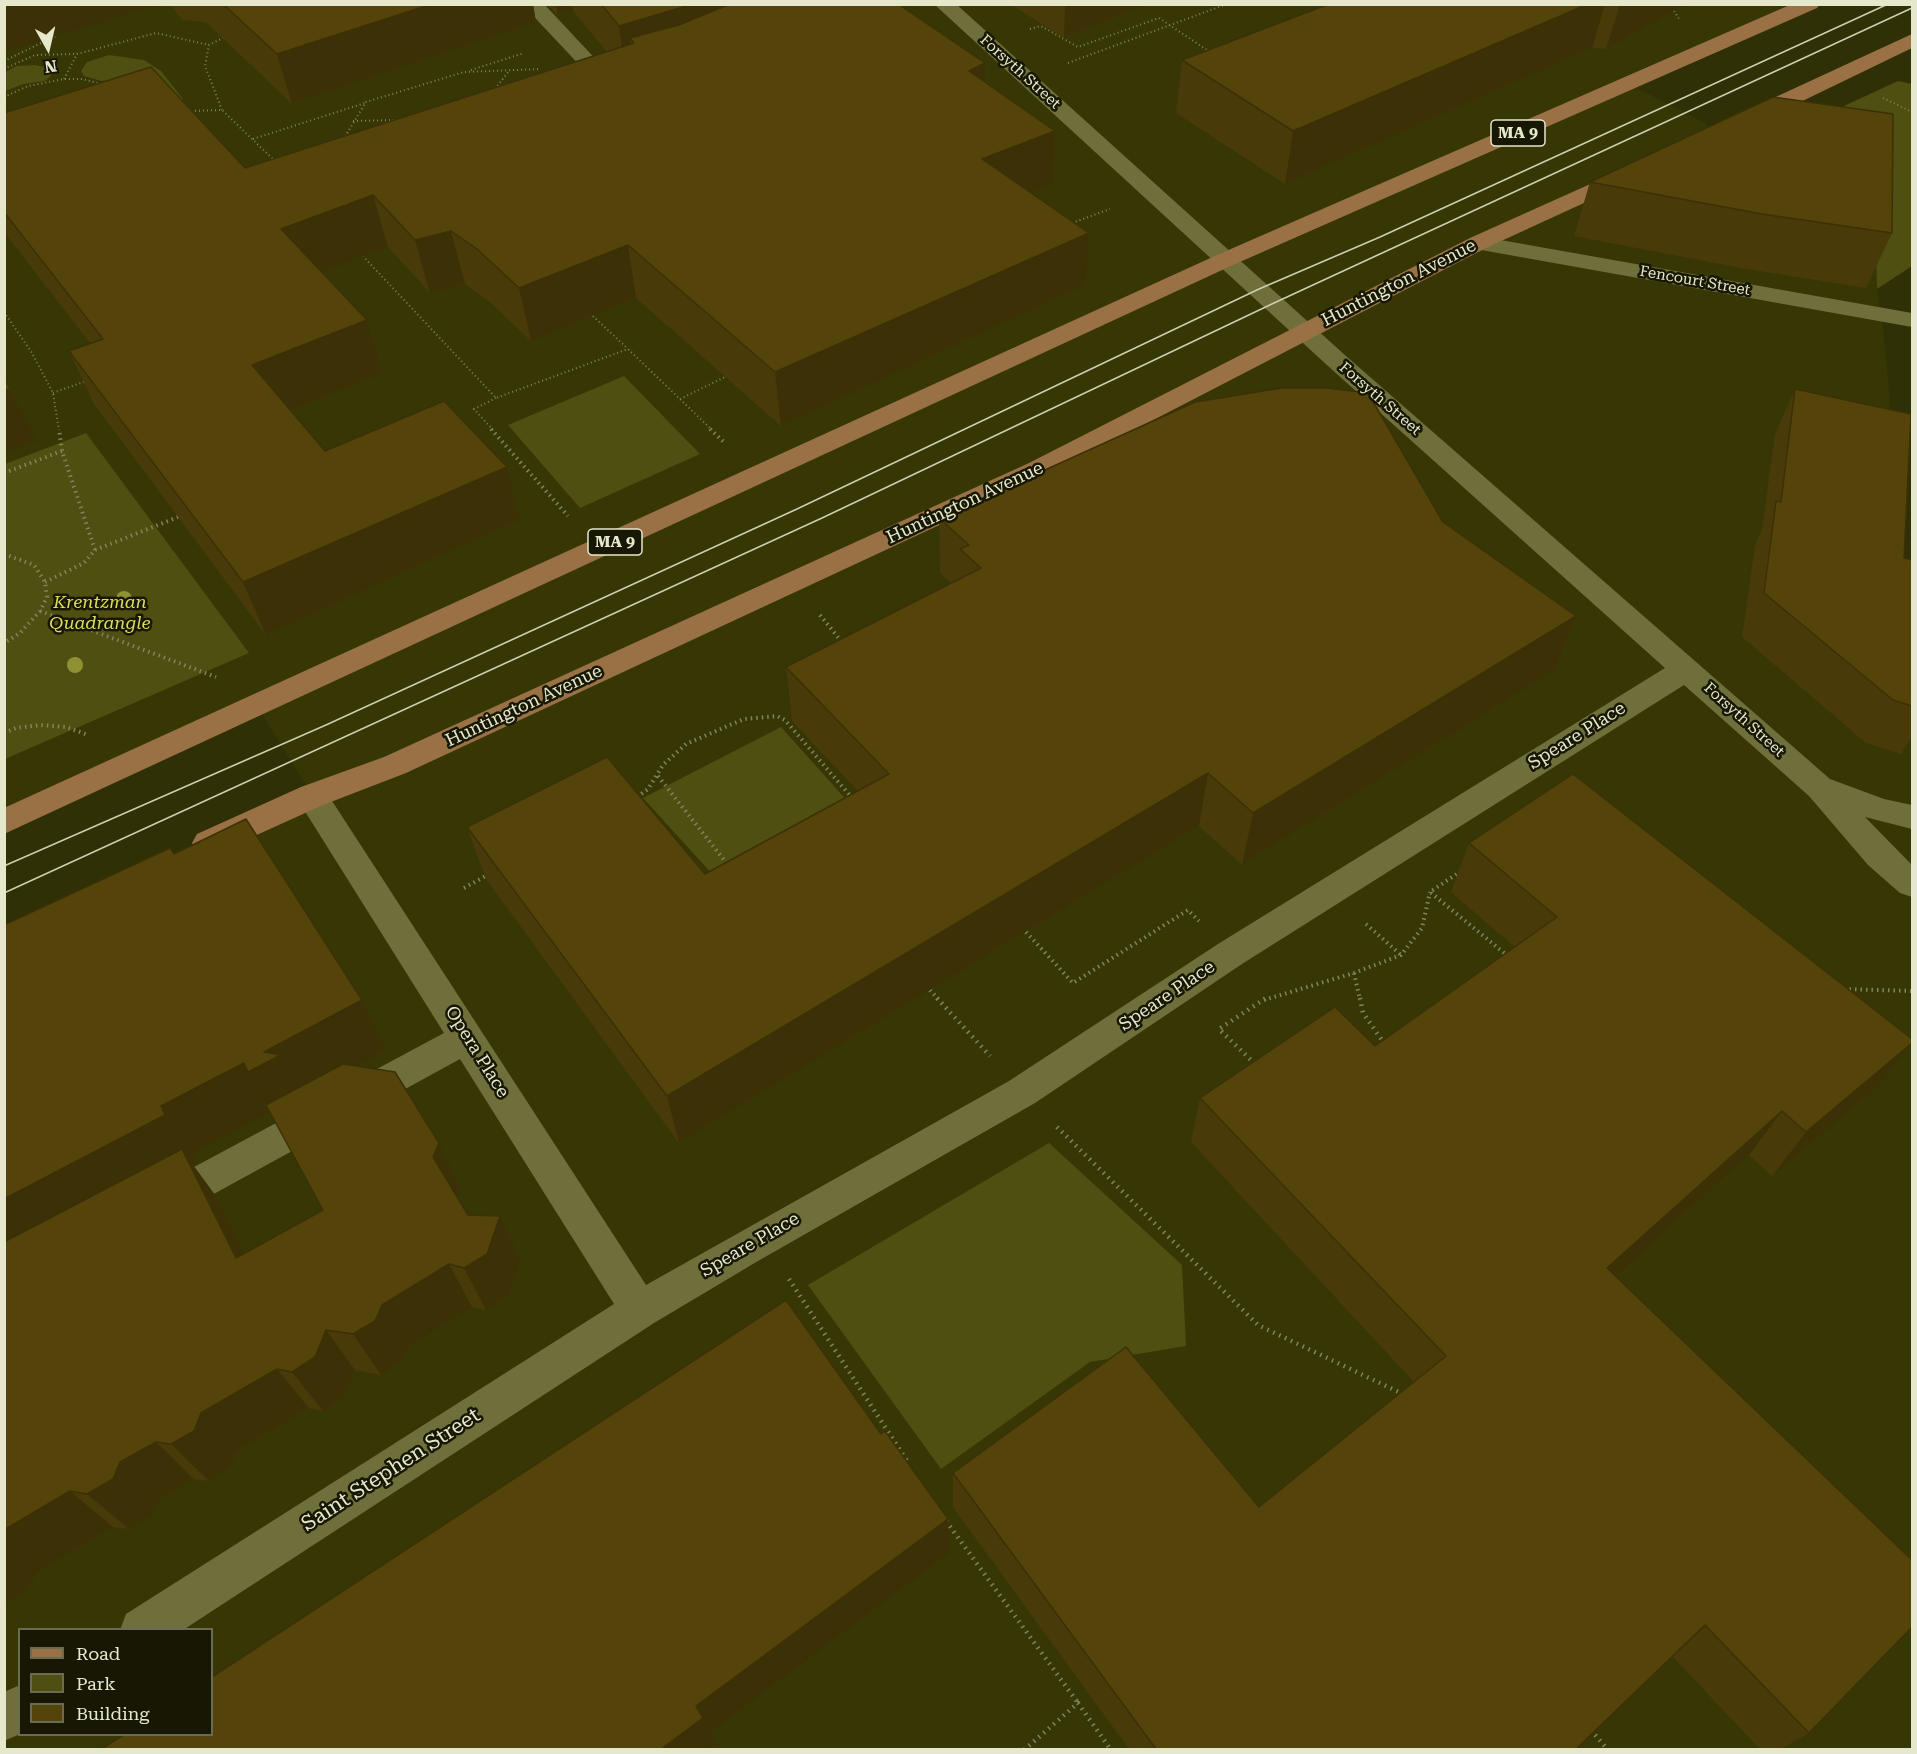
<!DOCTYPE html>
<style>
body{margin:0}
#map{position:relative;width:1917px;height:1754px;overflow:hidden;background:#303006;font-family:"Roboto Serif",serif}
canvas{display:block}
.frame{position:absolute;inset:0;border:6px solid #e6e8cc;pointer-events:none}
.legend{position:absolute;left:18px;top:1628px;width:195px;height:108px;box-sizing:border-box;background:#171703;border:2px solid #6a6b53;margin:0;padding:8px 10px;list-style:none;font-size:18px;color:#e6e8cc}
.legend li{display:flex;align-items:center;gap:12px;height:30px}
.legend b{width:30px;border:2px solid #6a6b53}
.north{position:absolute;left:18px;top:18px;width:60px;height:60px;-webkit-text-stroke:4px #171703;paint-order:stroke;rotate:172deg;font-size:16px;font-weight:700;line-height:24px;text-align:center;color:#e6e8cc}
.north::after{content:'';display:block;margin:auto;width:21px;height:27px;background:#e6e8cc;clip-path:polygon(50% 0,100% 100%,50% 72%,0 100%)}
</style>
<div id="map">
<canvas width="1917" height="1754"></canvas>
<div class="frame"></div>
<ul class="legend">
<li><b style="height:8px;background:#997144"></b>Road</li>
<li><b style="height:16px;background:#4e4f10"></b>Park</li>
<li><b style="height:16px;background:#55440a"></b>Building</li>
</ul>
<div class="north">N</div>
</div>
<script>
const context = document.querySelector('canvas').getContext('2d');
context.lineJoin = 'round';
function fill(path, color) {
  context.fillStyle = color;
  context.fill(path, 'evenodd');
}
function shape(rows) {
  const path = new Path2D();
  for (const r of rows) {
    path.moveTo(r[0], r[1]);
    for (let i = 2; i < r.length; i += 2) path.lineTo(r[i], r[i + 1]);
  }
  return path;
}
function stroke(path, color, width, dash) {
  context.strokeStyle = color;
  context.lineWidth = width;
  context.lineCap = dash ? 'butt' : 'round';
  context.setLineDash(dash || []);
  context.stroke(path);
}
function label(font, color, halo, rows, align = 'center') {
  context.font = font + ' "Roboto Serif",serif';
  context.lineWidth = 5;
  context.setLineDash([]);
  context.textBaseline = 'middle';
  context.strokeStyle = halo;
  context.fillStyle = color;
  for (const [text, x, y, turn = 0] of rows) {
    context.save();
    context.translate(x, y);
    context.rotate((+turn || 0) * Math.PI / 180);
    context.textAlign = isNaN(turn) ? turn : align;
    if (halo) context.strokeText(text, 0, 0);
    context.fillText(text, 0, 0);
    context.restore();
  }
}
fill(shape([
 [5,5,1810,5,1629,84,1753,148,1873,164,1877,289,1884,336,1912,659,1912,1749,5,1749,4,938,312,795,257,706,5,822],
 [20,1630,212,1630,212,1734,20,1734]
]), '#373705');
fill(shape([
 [109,55,144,60,161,71,183,99,178,103,84,76,81,71,87,62],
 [35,65,49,68,52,75,45,81,24,84,5,91,5,72,17,66],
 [1898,81,1912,84,1912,266,1877,289,1873,164,1753,148],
 [624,376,700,454,580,508,508,425],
 [86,433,249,653,5,759,5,464],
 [781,727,868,824,736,900,643,798],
 [1049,1143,1182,1265,1186,1346,1090,1362,941,1469,808,1285]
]), '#4e4f10');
stroke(shape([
 [1670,4,1679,19],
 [1030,29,1041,26,1078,47,1159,18,1210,52],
 [4,61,58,35],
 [1068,63,1227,4],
 [4,69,35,55,76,54],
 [471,70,524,53],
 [64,79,77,54,156,33,209,45],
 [495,89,509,71],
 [4,97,28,86,64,79,82,79,105,85],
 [1883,98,1912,112],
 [222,110,205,66,209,45,227,36],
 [187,111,222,110,276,162],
 [353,121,398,120],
 [253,139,365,103],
 [343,140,366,102,464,72,541,69],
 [1072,223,1110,209],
 [360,253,496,398,628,349,712,430],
 [4,312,32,353,53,393,59,430],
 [593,316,628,349],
 [53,393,86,381],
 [680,399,725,377],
 [493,430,474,409,496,398]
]), '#82835f', 2, [1, 3]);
stroke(shape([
 [491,429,568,516],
 [710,429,726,444],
 [4,473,62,451],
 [95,550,178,517],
 [4,554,34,565,45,582,47,597,40,611,20,633,4,643],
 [45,582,84,563,95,550,62,451,59,429],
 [40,611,216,677],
 [820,615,841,641],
 [4,733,16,728,41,725,66,727,88,735],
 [658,776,728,865],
 [637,797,648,789,663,765,686,744,744,719,777,716,785,720,853,799],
 [1461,871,1430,892,1509,957],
 [464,888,489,874],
 [1366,924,1401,955],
 [1026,932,1073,983,1188,910,1199,921],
 [1354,973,1360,1000],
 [1844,989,1912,991],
 [930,990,939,1000],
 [1264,1000,1354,973,1401,955,1422,928,1430,892]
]), '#82835f', 4, [1.5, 4]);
stroke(shape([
 [937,998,990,1056],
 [1360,998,1363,1013,1384,1043],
 [1255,1064,1219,1029,1266,998],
 [1057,1127,1258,1325,1405,1395],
 [789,1279,909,1464],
 [946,1521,1078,1703],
 [1591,1730,1608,1750],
 [1024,1750,1078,1703,1111,1750]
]), '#82835f', 4.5, [1.5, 5]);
fill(shape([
 [522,4,544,4,617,82,621,86,617,90,603,90,522,4],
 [934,4,956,4,1346,356,1830,779,1884,799,1912,805,1912,829,1865,817,1912,865,1912,897,1900,893,1868,865,1809,796,1684,685,1242,964,1035,1103,758,1261,654,1323,183,1630,120,1630,126,1614,614,1304,460,1059,179,1213,166,1218,153,1213,147,1201,153,1189,444,1033,301,805,296,796,301,787,312,784,323,787,646,1285,1009,1081,1218,944,1665,668,1328,366,934,4],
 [1478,236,1912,313,1912,327,1470,248,1466,243,1470,238,1478,236],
 [20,1685,20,1734,4,1741,4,1692,20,1685]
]), '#6e6f3a');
fill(shape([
 [1792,4,1820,4,1817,8,1233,265,4,834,4,808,1217,255,1792,4],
 [1912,34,1912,48,1757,123,1741,123,1738,118,1741,113,1912,34],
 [1626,168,1634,170,1637,175,1634,180,1486,248,1047,475,406,773,323,805,219,852,208,856,197,852,192,843,197,834,301,787,384,757,1029,463,1470,238,1626,168]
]), '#997144');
stroke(shape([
 [4,866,326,725,797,509,1259,289,1380,237,1888,4],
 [4,893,822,518,1274,303,1912,8]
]), '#cdcfb1', 1.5);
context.fillStyle = '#8f9033';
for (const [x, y] of [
 [124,599],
 [75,665]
]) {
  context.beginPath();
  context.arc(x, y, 8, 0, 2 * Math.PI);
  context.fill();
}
fill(shape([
 [170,4,533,4,536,23,292,104,206,22,182,20],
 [547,4,898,4,985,83,1055,131,1053,183,1030,192,1089,233,1086,285,781,426,636,298,531,341,490,302,465,284,430,293,388,247,322,272,367,320,383,373,291,411,325,451,507,467,520,520,266,635,94,404,69,351,90,343,4,232,4,113,245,168,607,52,573,11,558,15],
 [1010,4,1149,4,1064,38],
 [1329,4,1686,4,1606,49,1592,48,1285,184,1176,113,1182,60],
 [1590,182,1892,233,1866,288,1741,268,1574,236],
 [1795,389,1904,558,1912,560,1912,737,1901,754,1866,743,1742,637,1755,545,1762,530,1775,434],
 [939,518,1443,522,1576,616,1555,670,1242,865,1199,826,679,1143,486,879,467,827,705,874,858,791,792,721,786,667,951,583,940,573],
 [1469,843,1878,1087,1772,1176,1749,1155,1616,1276,1809,1733,1781,1749,1760,1749,1672,1656,1576,1749,1129,1749,953,1507,953,1473,1259,1507,1414,1382,1191,1142,1200,1098,1375,1046,1515,947,1451,892],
 [174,854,387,1050,356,1066,461,1189,457,1198,468,1215,521,1260,508,1297,486,1310,472,1307,408,1347,402,1362,381,1375,355,1370,345,1397,323,1411,309,1408,237,1451,230,1468,209,1481,194,1479,160,1498,154,1515,129,1529,113,1527,38,1572,29,1590,5,1604],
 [270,1112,323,1210,244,1253,215,1195,193,1165,199,1162,194,1153]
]), '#493a09');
fill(shape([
 [4,4,161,4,4,52],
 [432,4,533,4,536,23,292,104,277,54],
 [556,4,572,4,573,11,558,15],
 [693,4,827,4,634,43,630,38,636,72,626,75,619,26],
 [1065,4,1149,4,1064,38],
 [1588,4,1605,4,1592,48,1285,184,1293,131],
 [1620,4,1686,4,1606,49],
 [985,63,985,114,969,71],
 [1055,131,1053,183,981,212,982,159],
 [373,195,388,247,299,281,281,229],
 [451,231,465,284,430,293,415,240],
 [1089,233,1086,285,781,426,775,372],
 [628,245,636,298,531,341,519,288],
 [367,320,383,373,273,418,252,365],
 [10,389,37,441,4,453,4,391],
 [507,467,520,520,266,635,243,582],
 [1576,616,1555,670,1242,865,1253,813],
 [1208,773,1199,826,679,1143,667,1096],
 [362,1000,387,1050,194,1153,199,1162,193,1165,215,1195,268,1301,4,1266,4,1199,161,1106],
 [1912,1043,1878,1087,1772,1176,1806,1132],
 [1782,1111,1749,1155,1580,1309,1607,1268],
 [439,1143,461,1189,456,1203,433,1157],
 [500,1216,521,1260,508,1297,486,1310,464,1268],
 [449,1264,472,1307,408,1347,402,1362,381,1375,353,1334,382,1305],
 [326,1330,355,1370,345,1397,323,1411,292,1372],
 [277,1369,309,1408,237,1451,230,1468,209,1481,171,1444,201,1413],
 [156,1442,194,1479,160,1498,154,1515,129,1529,87,1494,120,1462],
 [70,1491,113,1527,38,1572,29,1590,5,1604,4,1530],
 [948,1519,949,1553,711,1732,717,1744,709,1749,661,1749,696,1706]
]), '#3c3007');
const building = shape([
 [223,4,432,4,277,54,223,4],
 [601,4,693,4,619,26,601,4],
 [730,4,898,4,985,63,969,71,1055,131,982,159,1089,233,775,372,628,245,519,288,477,249,451,231,415,240,373,195,281,229,367,320,252,365,325,451,444,401,507,467,243,582,69,351,103,339,4,212,4,113,151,67,245,168,634,43,630,38,679,25,730,4],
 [1329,4,1588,4,1293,131,1182,60,1329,4],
 [1773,97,1893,114,1892,233,1762,214,1590,182,1773,97],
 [4,378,10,389,4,391,4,378],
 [1282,388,1327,388,1368,393,1443,522,1576,616,1253,813,1208,773,667,1096,467,827,607,757,705,874,889,774,786,667,981,568,960,549,969,545,939,518,1195,402,1282,388],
 [1795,389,1911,414,1904,558,1912,560,1912,706,1893,700,1764,593,1776,501,1781,502,1795,389],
 [1573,774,1912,1039,1912,1043,1806,1132,1782,1111,1607,1268,1912,1560,1912,1627,1809,1733,1705,1625,1576,1749,1156,1749,953,1473,1126,1347,1259,1507,1446,1356,1200,1098,1335,1007,1375,1046,1557,917,1469,843,1573,774],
 [246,819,362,1000,264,1052,281,1055,248,1072,244,1063,161,1106,165,1115,4,1199,4,925,170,848,174,854,246,819],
 [343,1064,395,1072,439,1143,433,1157,468,1215,500,1216,487,1254,464,1268,449,1264,382,1305,375,1321,353,1334,326,1330,315,1357,292,1372,277,1369,201,1413,194,1431,171,1444,156,1442,120,1462,113,1479,87,1494,70,1491,4,1530,4,1242,182,1149,236,1258,323,1210,266,1105,343,1064],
 [786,1300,881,1434,885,1431,948,1519,696,1706,703,1718,661,1749,102,1749,125,1734,212,1734,212,1677,786,1300]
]);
fill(building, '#55440a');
stroke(building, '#3c3007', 1.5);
label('15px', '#e6e8cc', '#171703', [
 ["Forsyth Street",1020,72,42],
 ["Fencourt Street",1695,281,10],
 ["Forsyth Street",1380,399,41],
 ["Forsyth Street",1744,720,42]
]);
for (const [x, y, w] of [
 [1518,133,54],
 [615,542,54]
]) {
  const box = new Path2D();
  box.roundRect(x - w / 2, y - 13, w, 26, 4.5);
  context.fillStyle = '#171703';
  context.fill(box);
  stroke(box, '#e6e8cc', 1.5);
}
label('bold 16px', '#e6e8cc', null, [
 ["MA 9",1518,133],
 ["MA 9",615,542]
]);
label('18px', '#e6e8cc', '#171703', [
 ["Huntington Avenue",1399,283,-27],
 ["Huntington Avenue",965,503,-25],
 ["Huntington Avenue",524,706,-25],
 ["Speare Place",1577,736,-32],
 ["Speare Place",1167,996,-34],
 ["Opera Place",477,1052,58],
 ["Speare Place",750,1245,-30]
]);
label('italic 18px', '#dcdf57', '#171703', [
 ["Krentzman",100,603],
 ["Quadrangle",100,624]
]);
label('21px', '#e6e8cc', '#171703', [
 ["Saint Stephen Street",391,1470,-33]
]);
</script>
